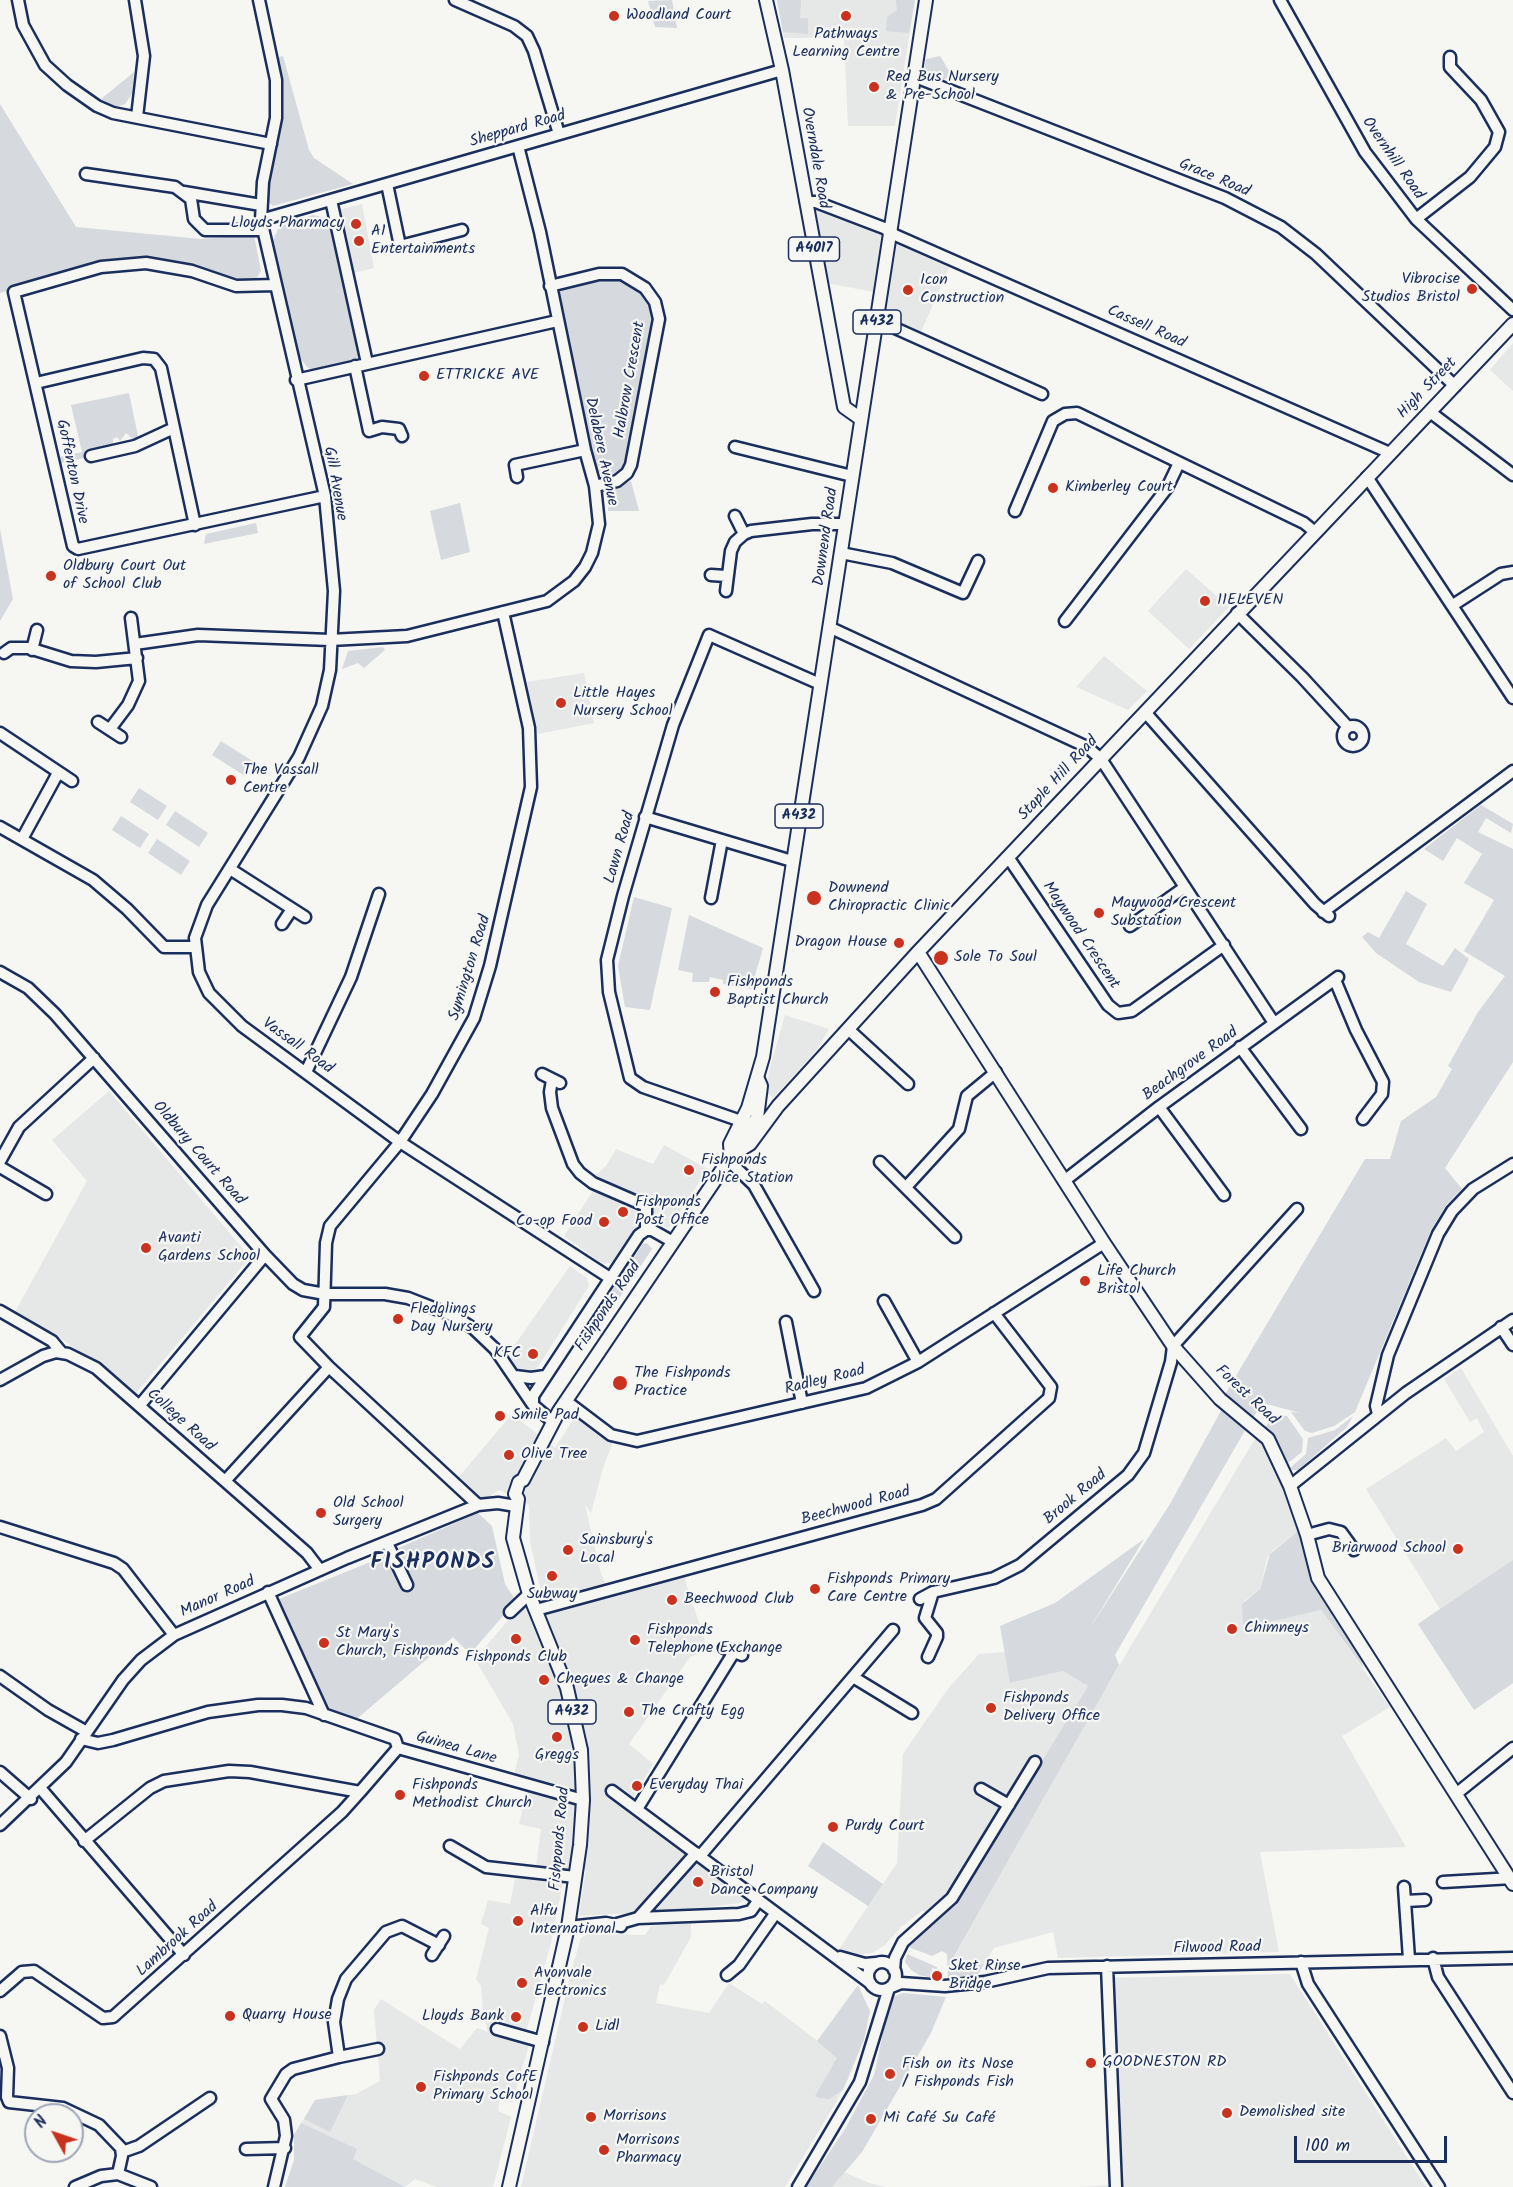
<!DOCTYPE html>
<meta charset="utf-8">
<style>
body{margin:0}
#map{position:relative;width:1513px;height:2187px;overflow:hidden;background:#f6f6f2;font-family:Kalam,sans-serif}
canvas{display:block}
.north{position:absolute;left:24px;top:2103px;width:60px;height:60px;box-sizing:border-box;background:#f6f6f2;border:2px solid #9ea6b7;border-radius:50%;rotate:310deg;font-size:16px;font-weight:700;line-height:24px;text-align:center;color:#1b2f5e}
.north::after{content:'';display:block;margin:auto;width:21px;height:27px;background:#c8321e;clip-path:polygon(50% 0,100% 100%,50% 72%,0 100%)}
.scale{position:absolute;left:1294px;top:2136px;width:153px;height:27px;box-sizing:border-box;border:3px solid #1b2f5e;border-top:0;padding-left:8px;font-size:18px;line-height:21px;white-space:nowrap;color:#1b2f5e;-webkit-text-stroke:4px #f6f6f2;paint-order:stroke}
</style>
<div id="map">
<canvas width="1513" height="2187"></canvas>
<div class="north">N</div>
<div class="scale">100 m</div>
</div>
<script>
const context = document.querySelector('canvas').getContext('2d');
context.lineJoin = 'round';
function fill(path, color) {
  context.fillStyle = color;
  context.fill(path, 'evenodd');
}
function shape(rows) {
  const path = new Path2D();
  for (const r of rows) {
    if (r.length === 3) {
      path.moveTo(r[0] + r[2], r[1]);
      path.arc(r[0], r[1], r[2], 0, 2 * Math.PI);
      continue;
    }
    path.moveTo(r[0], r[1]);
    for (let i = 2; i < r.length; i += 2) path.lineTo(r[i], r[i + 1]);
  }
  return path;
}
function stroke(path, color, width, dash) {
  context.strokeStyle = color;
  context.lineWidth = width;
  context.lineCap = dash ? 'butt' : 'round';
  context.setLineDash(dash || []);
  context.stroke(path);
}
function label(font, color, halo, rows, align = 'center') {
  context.font = font + ' Kalam,sans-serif';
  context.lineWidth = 4.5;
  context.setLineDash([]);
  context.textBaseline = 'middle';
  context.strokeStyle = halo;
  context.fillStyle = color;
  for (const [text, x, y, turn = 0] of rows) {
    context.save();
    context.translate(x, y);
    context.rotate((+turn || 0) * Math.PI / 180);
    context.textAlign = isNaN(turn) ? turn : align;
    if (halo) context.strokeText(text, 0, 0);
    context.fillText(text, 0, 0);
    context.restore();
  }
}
fill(shape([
 [777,0,915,0,895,126,848,126,844,38,784,38],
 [362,204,374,268,353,273,338,210],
 [816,208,870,230,949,268,921,332,885,316,889,295,827,283,813,211],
 [1513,343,1513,391,1490,370],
 [1186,569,1229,607,1189,649,1148,611],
 [1104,656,1147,691,1128,710,1076,687],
 [584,673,594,723,538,734,527,682],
 [785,1015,829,1029,816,1051,773,1098,767,1093,769,1071],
 [109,1091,250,1257,136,1393,62,1339,15,1312,87,1181,52,1140],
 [664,1145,708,1169,669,1228,642,1218,614,1262,603,1264,564,1236,593,1191,594,1177,606,1166,616,1149,653,1164],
 [570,1266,587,1278,589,1286,538,1367,528,1374,520,1373,507,1356],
 [1461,1368,1513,1456,1513,1683,1474,1710,1418,1624,1440,1609,1366,1489,1446,1438,1456,1451,1484,1432,1477,1418,1470,1422,1444,1379],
 [512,1414,555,1448,575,1417,613,1442,602,1471,591,1513,585,1505,601,1574,610,1593,683,1574,708,1650,690,1657,629,1744,653,1764,628,1806,745,1899,740,1903,674,1911,579,1916,586,1869,560,1871,536,1867,541,1829,519,1824,527,1791,552,1799,554,1792,514,1774,519,1755,513,1724,475,1659,511,1617,516,1601,540,1588,530,1541,529,1505,499,1490,489,1497,479,1500,457,1479],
 [1256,1437,1268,1446,1298,1531,1272,1551,1267,1558,1260,1589,1244,1601,1247,1626,1321,1610,1390,1707,1342,1736,1406,1847,1260,1852,1279,1952,1058,1958,1053,1932,994,1948,984,1964,948,1968,1098,1701],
 [1005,1652,1011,1683,1063,1671,1088,1686,952,1905,932,1921,923,1910,901,1927,885,1945,872,1953,857,1955,839,1949,897,1863,903,1754,947,1690,979,1654],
 [515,1878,563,1882,551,1943,523,2043,529,2045,512,2103,500,2099,498,2111,511,2117,493,2187,437,2187,415,2179,405,2187,285,2187,294,2160,294,2135,315,2100,356,2094,380,2081,374,2010,381,1999,460,2049,477,2028,488,2032,483,2014,481,1986,476,1979,489,1928,481,1924,488,1900,510,1904],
 [691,1923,691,1937,664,1985,660,1984,656,2003,709,2013,729,1983,762,2004,765,2001,853,2068,835,2104,785,2187,521,2187,572,1968,581,1938,587,1934,645,1935,651,1926],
 [1290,1974,1426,2187,1081,2187,1108,2185,1100,1978],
 [844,2172,869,2183,886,2187,832,2187]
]), '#e6e7e7');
fill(shape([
 [672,0,677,28,655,27,648,1],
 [777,0,801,0,800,18,808,18,808,34,783,32],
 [896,0,915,0,909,33,886,31,887,17,897,10],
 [283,56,309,150,314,158,353,184,273,206,266,200,266,192,282,108,279,57],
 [940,56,951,74,944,80,924,70,926,59],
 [134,72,132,94,125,104,116,107,101,99],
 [0,104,76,227,201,239,254,235,261,271,256,279,242,283,206,272,105,264,0,293],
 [313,215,322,217,330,225,360,356,346,365,315,370,308,368,297,354,273,241,279,226],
 [609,277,623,279,642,290,652,307,654,318,624,471,620,476,606,480,595,470,557,295,560,290,568,285],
 [129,393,138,436,148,436,137,443,126,433,120,441,117,437,113,439,113,446,88,452,88,457,61,463,60,457,82,452,71,405],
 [631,481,639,511,608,511,608,491],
 [460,503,470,552,441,560,430,511],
 [256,523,258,533,204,544,206,534],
 [0,529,13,599,0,621],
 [383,647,385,650,364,668,358,663,342,669,348,651],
 [221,741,254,762,245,776,212,755],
 [139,788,167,806,158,820,130,802],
 [1481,805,1513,824,1511,833,1486,818,1478,832,1513,849,1513,1062,1445,1168,1462,1189,1446,1205,1431,1230,1355,1412,1334,1426,1312,1433,1305,1431,1291,1412,1300,1413,1263,1403,1252,1419,1224,1396,1365,1159,1390,1159,1401,1121,1436,1097,1452,1069,1448,1066,1478,1012,1505,976,1464,951,1494,900,1464,883,1482,854,1457,838,1443,861,1424,849],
 [175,811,208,833,199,847,166,825],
 [121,816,149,834,140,848,112,830],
 [157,839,190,861,181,875,148,853],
 [1406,891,1427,904,1406,944,1443,966,1455,948,1469,959,1451,992,1419,982,1376,953,1362,937,1368,932,1379,938],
 [634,897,672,908,650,1010,625,1007,618,966],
 [689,915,763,948,751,989,723,984,723,980,710,977,709,982,692,982,693,973,678,970],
 [647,1243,652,1249,588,1345,579,1339,643,1244],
 [1223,1407,1247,1427,1115,1655,1119,1665,948,1967,984,1964,977,1976,948,1979,947,1954,942,1951,932,1956,906,1946,954,1903,1088,1686,1063,1671,1010,1683,1000,1626,1055,1603,1144,1539,1088,1631,1170,1504],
 [1273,1414,1287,1416,1303,1439,1302,1452,1288,1463,1265,1428],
 [1353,1416,1347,1427,1298,1470,1292,1470,1290,1468,1306,1454,1308,1438,1335,1430],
 [478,1513,492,1526,505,1584,516,1601,470,1654,453,1637,353,1722,324,1708,274,1601,385,1556,407,1593,412,1587,394,1550],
 [1298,1531,1308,1568,1358,1650,1364,1669,1321,1610,1247,1627,1243,1624,1242,1604,1260,1589,1270,1554],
 [1513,1560,1513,1683,1474,1710,1418,1624],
 [823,1842,883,1884,868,1906,808,1866],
 [907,1954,937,1967,937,1969,932,1968,933,1978,919,1975,911,1970,905,1962],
 [858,1985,870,2011,864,2040,843,2090,829,2099,819,2098,815,2096,837,2058,817,2041],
 [903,1993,946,1997,931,2033,862,2152,832,2187,806,2187,845,2129,874,2075,889,2006,895,1996],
 [348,2095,330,2132,304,2119,315,2100],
 [301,2123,357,2149,353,2159,405,2187,285,2187,294,2160,294,2135]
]), '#d6d9dd');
const minor = shape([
 [18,0,23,25,45,65,67,85,97,106,113,113,271,144],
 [135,0,144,56,137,117],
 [259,0,276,80,276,118,263,182,261,220,325,496,334,591,330,670,322,706,299,757,207,905,195,938,199,972,209,993,242,1026,400,1142,610,1278],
 [455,0,514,26,527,36,534,51,559,134],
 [1280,0,1365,152,1416,219,1513,310],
 [913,76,1225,198,1281,227,1316,254,1455,386],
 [86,174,175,187,191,199,194,219,205,230,263,230],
 [387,184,400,246,462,230],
 [184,192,261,205],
 [331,200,367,363],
 [806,202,816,202,884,228,895,235,1390,453],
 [1416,219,1470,177,1495,147,1499,132,1481,100,1450,67,1450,57],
 [261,220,782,70],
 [275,285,236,286,192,271,146,263,101,267,14,292,73,546,78,549,325,496],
 [550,286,599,274,622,274,645,288,655,302,659,319,631,465,627,473,617,481,595,486],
 [877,320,1042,394],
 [355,366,369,431,382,427,399,429,402,436],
 [296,380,557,321],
 [36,383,143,358,154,359,161,368,195,525],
 [1430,412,1513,475],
 [735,447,852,476],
 [91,456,135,446,174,428],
 [517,477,515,465,585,450],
 [1367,477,1513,698],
 [1015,511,1053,421,1065,414,1077,413,1304,523,1315,532],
 [735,516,744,534],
 [841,553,892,563,963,593,978,561],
 [711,575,726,576],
 [726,591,731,551,735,542,744,534,751,531,812,524,845,524],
 [1453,605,1501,574,1513,572],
 [1237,613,1302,677,1348,727],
 [1065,621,1167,488,1179,463],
 [831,628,1087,747,1101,759,1274,1023],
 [135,644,198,635,330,640,407,636,547,601,574,581,585,567,592,553,599,524,595,486,585,450,540,232,518,146],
 [32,650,37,630],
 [4,653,11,648,29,648,71,661,96,662,137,658],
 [1145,712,1315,904,1329,916],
 [98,722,121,737],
 [1353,736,10],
 [110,729,128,705,139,681,131,618],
 [0,733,72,781],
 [645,817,792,861],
 [0,827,93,880,127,909,164,947,195,947],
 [22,839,58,773],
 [1008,857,1108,1005,1118,1013,1132,1011,1224,945],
 [230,869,305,917],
 [711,898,722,840],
 [1323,912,1513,771],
 [282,924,292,909],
 [1130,926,1185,887],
 [0,972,28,988,55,1014,265,1255,293,1284,303,1290,325,1294,385,1294,408,1298,454,1316,474,1329,495,1349,533,1405],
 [1335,980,1356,1030,1383,1082,1382,1094,1363,1119],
 [848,1029,908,1084],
 [1240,1047,1301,1129],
 [306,1072,351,977,379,894],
 [542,1074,560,1083],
 [552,1080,550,1092,552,1108,573,1164,580,1173,593,1183,646,1206,646,1230],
 [1159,1107,1224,1195],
 [741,1121,643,1087,630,1078,609,992,607,960,623,896,673,725,709,635,820,684],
 [0,1161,19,1127,94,1058],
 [729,1161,754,1185,814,1291],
 [880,1162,955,1237],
 [0,1167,46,1194],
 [1064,1181,1159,1107,1338,977],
 [907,1186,959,1129,967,1096,996,1072],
 [884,1301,918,1362],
 [0,1311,52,1341,62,1353],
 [786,1322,802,1403],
 [1501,1327,1513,1345],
 [515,1376,531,1378,545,1376],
 [0,1380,43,1356,56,1352,68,1354,96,1368,307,1553,320,1570],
 [566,1401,611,1435,637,1441,866,1388,918,1362,1104,1243],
 [140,1405,265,1255],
 [1378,1414,1376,1406,1388,1355,1438,1234,1452,1211,1473,1189,1513,1164],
 [552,1421,533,1405,533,1396,639,1235,646,1230,652,1230,673,1242],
 [225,1481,329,1367],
 [1290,1486,1406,1393,1513,1320],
 [478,1505,329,1367,300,1337,324,1307,326,1243,330,1226,400,1142,432,1094,474,1018,490,966,531,787,529,728,503,612],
 [0,1527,114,1563,123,1569,174,1635],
 [1307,1535,1329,1529,1341,1532,1354,1550],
 [387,1543,407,1585],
 [268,1592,324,1715],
 [920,1599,933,1592,994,1578,1020,1565,1128,1475,1144,1453,1171,1362,1173,1346,1297,1209],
 [536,1610,922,1505,936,1499,1049,1398,1051,1387,994,1313],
 [510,1612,529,1594],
 [724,1648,742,1655],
 [928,1657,937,1637,937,1633,925,1618,933,1592],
 [0,1676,48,1710,87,1732],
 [853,1677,912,1713],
 [81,1739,98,1743,113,1740,208,1712,258,1705,282,1705,306,1708,395,1739,398,1748],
 [398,1748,583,1800],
 [0,1772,31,1799],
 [41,1789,184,1955],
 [981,1789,1009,1805],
 [612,1791,870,1983],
 [1456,1794,1513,1748],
 [637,1809,734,1652],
 [0,1825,66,1762,123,1680,141,1660,174,1635,347,1558,478,1505,498,1503,516,1506],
 [84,1841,150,1788,164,1781,229,1771,250,1772,360,1792,398,1748],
 [450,1846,486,1867,575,1877],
 [700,1856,893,1630],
 [1443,1882,1513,1878],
 [1404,1887,1409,1959],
 [1405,1901,1425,1900],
 [638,1918,696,1853],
 [617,1924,638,1918,739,1914,751,1911,758,1901],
 [568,1927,606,1923,621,1926],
 [432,1955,444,1936],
 [840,1957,865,1964,876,1963],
 [1433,1958,1438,1977,1513,2093],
 [1301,1962,1308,1984,1439,2187],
 [882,1976,14],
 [1107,1966,1116,2187],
 [894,1970,895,1958,903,1942,952,1898,1035,1762],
 [727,1975,739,1965,775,1914],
 [891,1987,901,1983,945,1986,985,1982,1048,1968,1513,1958],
 [0,1991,22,1972,34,1971,103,2018,113,2017,342,1812,360,1792],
 [497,2029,543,2042],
 [0,2036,8,2068,7,2097,9,2102,63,2108,99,2125,121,2148,122,2156,118,2174],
 [339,2057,334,2022,338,1999,346,1979,386,1932,402,1926,439,1945],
 [246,2149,285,2148],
 [122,2152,139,2146,210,2098],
 [75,2187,101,2176,118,2174,151,2187],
 [274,2187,286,2136,284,2120,271,2099,286,2074,293,2069,339,2057,378,2049],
 [798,2187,860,2082,889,1988]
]);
const major = shape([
 [766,0,782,70,844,407,861,419],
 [918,952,1104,1243,1173,1346,1220,1399,1268,1439,1290,1486,1307,1535,1318,1578,1513,1884],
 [742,1149,750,1144,778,1106,918,952,1513,324],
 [731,1158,730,1144,748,1108,763,1057,926,0],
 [509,2187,568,1927,580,1845,583,1800,581,1750,567,1688,529,1594,513,1538,518,1499,515,1494,519,1482,523,1480,559,1411,757,1118,761,1086,758,1079]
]);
stroke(minor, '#1b2f5e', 15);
stroke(major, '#1b2f5e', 16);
stroke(minor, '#f6f6f2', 10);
stroke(major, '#f6f6f2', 12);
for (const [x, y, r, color] of [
 [614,16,6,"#c8321e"],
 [846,16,6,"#c8321e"],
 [874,87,6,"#c8321e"],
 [356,224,6,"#c8321e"],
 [359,241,6,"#c8321e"],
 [1472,289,6,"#c8321e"],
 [908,290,6,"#c8321e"],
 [424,376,6,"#c8321e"],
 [1053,488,6,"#c8321e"],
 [51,576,6,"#c8321e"],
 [1205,601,6,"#c8321e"],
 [561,703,6,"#c8321e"],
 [231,780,6,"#c8321e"],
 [814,898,8,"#c8321e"],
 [1099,913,6,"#c8321e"],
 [899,943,6,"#c8321e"],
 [941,958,8,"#c8321e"],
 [715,992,6,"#c8321e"],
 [689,1170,6,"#c8321e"],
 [623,1212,6,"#c8321e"],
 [604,1222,6,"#c8321e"],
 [146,1248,6,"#c8321e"],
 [1085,1281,6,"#c8321e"],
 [398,1319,6,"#c8321e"],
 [533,1354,6,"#c8321e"],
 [620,1383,8,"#c8321e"],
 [500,1416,6,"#c8321e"],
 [509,1455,6,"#c8321e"],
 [321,1513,6,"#c8321e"],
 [1458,1549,6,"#c8321e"],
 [568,1550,6,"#c8321e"],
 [552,1576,6,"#c8321e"],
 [815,1589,6,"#c8321e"],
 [672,1600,6,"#c8321e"],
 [1232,1629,6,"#c8321e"],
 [516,1639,6,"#c8321e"],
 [635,1640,6,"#c8321e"],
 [324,1643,6,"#c8321e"],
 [544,1680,6,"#c8321e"],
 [991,1708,6,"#c8321e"],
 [629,1712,6,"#c8321e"],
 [557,1737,6,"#c8321e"],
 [637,1786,6,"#c8321e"],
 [400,1795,6,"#c8321e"],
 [833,1827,6,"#c8321e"],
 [698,1882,6,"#c8321e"],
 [518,1921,6,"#c8321e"],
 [937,1976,6,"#c8321e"],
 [522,1983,6,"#c8321e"],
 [230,2016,6,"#c8321e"],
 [516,2017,6,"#c8321e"],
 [583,2027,6,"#c8321e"],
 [1091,2063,6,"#c8321e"],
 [890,2074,6,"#c8321e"],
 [421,2087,6,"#c8321e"],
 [1227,2113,6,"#c8321e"],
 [591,2117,6,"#c8321e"],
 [871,2119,6,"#c8321e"],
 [604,2150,6,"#c8321e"]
]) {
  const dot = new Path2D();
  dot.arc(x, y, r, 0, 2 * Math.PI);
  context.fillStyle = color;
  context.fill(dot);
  stroke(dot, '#f6f6f2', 2);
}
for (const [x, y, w] of [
 [814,249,51],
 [877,322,48],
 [799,816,48],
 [572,1712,48]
]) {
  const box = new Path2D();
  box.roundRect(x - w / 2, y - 12, w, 24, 4.5);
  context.fillStyle = '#f6f6f2';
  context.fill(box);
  stroke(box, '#1b2f5e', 1.5);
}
label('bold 15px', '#1b2f5e', null, [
 ["A4017",814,249],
 ["A432",877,322],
 ["A432",799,816],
 ["A432",572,1712]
]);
label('16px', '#1b2f5e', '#f6f6f2', [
 ["Woodland Court",626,16],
 ["Pathways",846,35,"center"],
 ["Learning Centre",846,53,"center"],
 ["Red Bus Nursery",886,78],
 ["& Pre-School",886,96],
 ["Lloyds Pharmacy",344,224,"right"],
 ["A1",371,232],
 ["Entertainments",371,250],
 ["Vibrocise",1460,280,"right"],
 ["Studios Bristol",1460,298,"right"],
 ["Icon",920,281],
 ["Construction",920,299],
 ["ETTRICKE AVE",436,376],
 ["Kimberley Court",1065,488],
 ["Oldbury Court Out",63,567],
 ["of School Club",63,585],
 ["11ELEVEN",1217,601],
 ["Little Hayes",573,694],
 ["Nursery School",573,712],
 ["The Vassall",243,771],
 ["Centre",243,789],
 ["Downend",828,889],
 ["Chiropractic Clinic",828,907],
 ["Maywood Crescent",1111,904],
 ["Substation",1111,922],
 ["Dragon House",887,943,"right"],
 ["Sole To Soul",954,958],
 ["Fishponds",727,983],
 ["Baptist Church",727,1001],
 ["Fishponds",701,1161],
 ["Police Station",701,1179],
 ["Fishponds",635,1203],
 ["Post Office",635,1221],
 ["Co-op Food",592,1222,"right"],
 ["Avanti",158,1239],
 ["Gardens School",158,1257],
 ["Life Church",1097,1272],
 ["Bristol",1097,1290],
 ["Fledglings",410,1310],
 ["Day Nursery",410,1328],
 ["KFC",521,1354,"right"],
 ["The Fishponds",634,1374],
 ["Practice",634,1392],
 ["Smile Pad",512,1416],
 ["Olive Tree",521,1455],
 ["Old School",333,1504],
 ["Surgery",333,1522],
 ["Sainsbury's",580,1541],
 ["Local",580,1559],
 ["Briarwood School",1446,1549,"right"],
 ["Fishponds Primary",827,1580],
 ["Care Centre",827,1598],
 ["Subway",552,1595,"center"],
 ["Beechwood Club",684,1600],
 ["Chimneys",1244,1629],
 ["Fishponds",647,1631],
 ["Telephone Exchange",647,1649],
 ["St Mary's",336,1634],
 ["Church, Fishponds",336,1652],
 ["Fishponds Club",516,1658,"center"],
 ["Cheques & Change",556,1680],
 ["Fishponds",1003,1699],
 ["Delivery Office",1003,1717],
 ["The Crafty Egg",641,1712],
 ["Greggs",557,1756,"center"],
 ["Fishponds",412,1786],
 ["Methodist Church",412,1804],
 ["Everyday Thai",649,1786],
 ["Purdy Court",845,1827],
 ["Bristol",710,1873],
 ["Dance Company",710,1891],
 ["Alfu",530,1912],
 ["International",530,1930],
 ["Sket Rinse",949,1967],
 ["Bridge",949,1985],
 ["Avonvale",534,1974],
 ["Electronics",534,1992],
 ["Quarry House",242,2016],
 ["Lloyds Bank",504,2017,"right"],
 ["Lidl",595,2027],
 ["GOODNESTON RD",1103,2063],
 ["Fish on its Nose",902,2065],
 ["/ Fishponds Fish",902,2083],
 ["Fishponds CofE",433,2078],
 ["Primary School",433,2096],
 ["Demolished site",1239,2113],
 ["Morrisons",603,2117],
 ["Mi Café Su Café",883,2119],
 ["Morrisons",616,2141],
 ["Pharmacy",616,2159]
], 'left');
label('16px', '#1b2f5e', '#f6f6f2', [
 ["Sheppard Road",518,130,-16],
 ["Overndale Road",814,158,80],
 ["Overnhill Road",1392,159,55],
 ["Grace Road",1214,179,23],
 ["Cassell Road",1146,328,24],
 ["Halbrow Crescent",631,380,-80],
 ["High Street",1428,389,-46],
 ["Delabere Avenue",600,452,78],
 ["Goffenton Drive",71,472,78],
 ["Gill Avenue",334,484,80],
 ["Downend Road",827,537,-82],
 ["Staple Hill Road",1059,779,-47],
 ["Lawn Road",621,848,-74],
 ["Maywood Crescent",1080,936,56],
 ["Symington Road",471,968,-73],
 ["Vassall Road",297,1047,36],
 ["Beachgrove Road",1191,1065,-36],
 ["Oldbury Court Road",198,1154,49],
 ["Fishponds Road",609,1307,-56],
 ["Radley Road",825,1381,-14],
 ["Forest Road",1246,1396,43],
 ["College Road",180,1421,42],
 ["Brook Road",1076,1498,-40],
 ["Beechwood Road",856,1507,-15],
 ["Manor Road",218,1598,-24],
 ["Guinea Lane",456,1749,16],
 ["Fishponds Road",561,1839,-85],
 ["Lambrook Road",178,1940,-42],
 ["Filwood Road",1217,1949,-1]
]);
context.letterSpacing = '1.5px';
label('bold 22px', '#1b2f5e', '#f6f6f2', [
 ["FISHPONDS",433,1564]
]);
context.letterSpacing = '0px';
</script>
